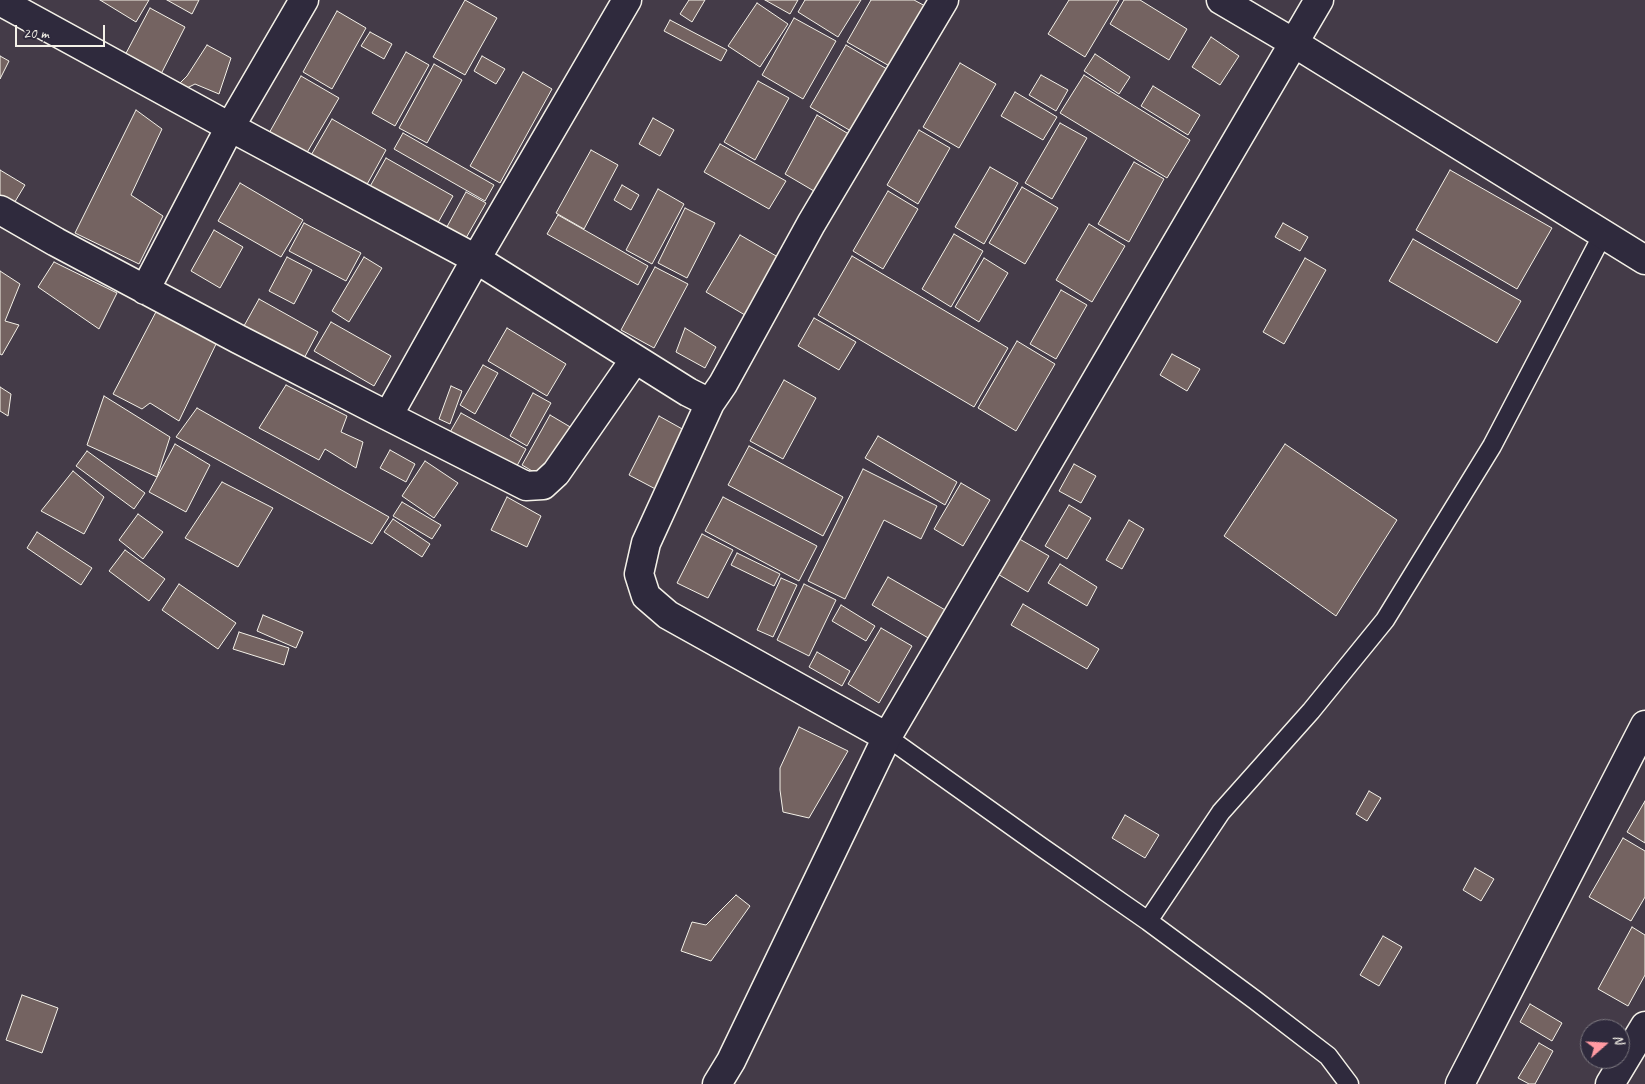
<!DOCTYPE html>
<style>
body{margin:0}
#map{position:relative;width:1645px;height:1084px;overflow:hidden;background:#443b48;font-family:Caveat,sans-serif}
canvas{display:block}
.north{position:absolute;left:1580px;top:1019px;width:50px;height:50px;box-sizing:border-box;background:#2f2a3d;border:1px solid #7e7a81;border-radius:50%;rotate:71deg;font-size:14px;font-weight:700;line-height:20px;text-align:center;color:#f4f1e8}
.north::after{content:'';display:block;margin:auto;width:18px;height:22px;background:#ff9aa2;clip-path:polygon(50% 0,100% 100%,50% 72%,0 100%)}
.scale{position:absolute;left:15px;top:25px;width:90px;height:22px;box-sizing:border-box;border:2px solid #f4f1e8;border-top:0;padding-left:6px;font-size:15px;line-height:18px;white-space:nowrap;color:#f4f1e8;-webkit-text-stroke:4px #2f2a3d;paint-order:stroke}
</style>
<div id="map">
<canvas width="1645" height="1084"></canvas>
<div class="north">N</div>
<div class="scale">20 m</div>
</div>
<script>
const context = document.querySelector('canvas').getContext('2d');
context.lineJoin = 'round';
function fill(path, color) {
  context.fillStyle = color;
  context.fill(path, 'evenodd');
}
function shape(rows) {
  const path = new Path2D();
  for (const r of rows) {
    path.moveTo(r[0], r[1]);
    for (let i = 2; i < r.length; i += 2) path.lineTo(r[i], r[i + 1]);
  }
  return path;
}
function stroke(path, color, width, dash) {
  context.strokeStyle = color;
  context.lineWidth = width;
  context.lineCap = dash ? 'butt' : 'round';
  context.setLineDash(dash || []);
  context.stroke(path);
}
const building = shape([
 [100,0,149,0,136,22,100,0],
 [167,0,199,0,192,14,167,0],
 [465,0,497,18,465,75,433,57,465,0],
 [689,0,705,0,692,22,680,14,689,0],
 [765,0,798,0,790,14,765,0],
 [805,0,861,0,838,37,798,12,805,0],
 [871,0,914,0,927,7,893,68,847,42,871,0],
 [1069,0,1119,0,1085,57,1048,34,1069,0],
 [1124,0,1140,0,1187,29,1169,60,1110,24,1124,0],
 [757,3,788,24,760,67,728,46,757,3],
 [150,8,185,27,160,76,124,57,150,8],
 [337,11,366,28,332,89,303,72,337,11],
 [794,18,836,41,803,99,762,75,794,18],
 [670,20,727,50,721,61,664,31,670,20],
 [370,32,392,44,384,59,361,46,370,32],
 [1211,37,1239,56,1220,85,1192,67,1211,37],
 [207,45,231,58,219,94,195,84,187,88,180,83,187,76,207,45],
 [846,45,892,72,856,134,810,107,846,45],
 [406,52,429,65,395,126,372,113,406,52],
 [1095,54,1130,77,1119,94,1084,71,1095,54],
 [0,56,9,61,0,79,0,56],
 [482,56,505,69,496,84,474,71,482,56],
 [960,63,996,84,959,148,923,127,960,63],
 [434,64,462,80,427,143,399,128,434,64],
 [523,72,552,89,500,183,470,166,523,72],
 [1041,75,1068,90,1056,111,1029,95,1041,75],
 [1084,75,1190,140,1167,178,1060,113,1084,75],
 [301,76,339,98,305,156,268,135,301,76],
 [758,81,789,98,755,160,724,142,758,81],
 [1153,86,1200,115,1188,135,1141,106,1153,86],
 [1015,92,1057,117,1043,140,1001,116,1015,92],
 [136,110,162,129,131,195,163,216,139,264,75,233,136,110],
 [817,115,852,136,819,194,785,174,817,115],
 [653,118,674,130,660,156,639,144,653,118],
 [332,119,386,150,365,188,310,157,332,119],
 [1060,123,1087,138,1052,199,1025,183,1060,123],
 [919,130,950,148,918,204,887,185,919,130],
 [403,133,494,185,485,201,394,149,403,133],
 [720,144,786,181,769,209,704,172,720,144],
 [591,150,618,165,584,229,556,213,591,150],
 [386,158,453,196,435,228,368,190,386,158],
 [1134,162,1164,179,1129,242,1098,224,1134,162],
 [990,167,1018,183,984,244,955,227,990,167],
 [0,170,25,185,13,205,0,198,0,170],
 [1450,170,1552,228,1517,289,1416,230,1450,170],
 [240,183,303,220,281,257,218,221,240,183],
 [622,185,639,195,631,210,614,200,622,185],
 [1022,187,1058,208,1025,264,989,243,1022,187],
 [658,189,684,204,652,264,626,250,658,189],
 [888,191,918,209,883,269,853,251,888,191],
 [466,192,486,203,462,245,443,234,466,192],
 [685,208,715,223,687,278,658,263,685,208],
 [558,215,648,266,638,285,547,234,558,215],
 [304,223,361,253,346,281,289,251,304,223],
 [1283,223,1308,237,1300,251,1275,237,1283,223],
 [1089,224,1125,246,1092,302,1056,280,1089,224],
 [214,230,243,247,220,288,191,271,214,230],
 [954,234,983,251,951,307,922,289,954,234],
 [740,235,783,260,750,318,706,292,740,235],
 [1413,239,1521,301,1497,343,1389,281,1413,239],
 [852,256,1008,348,974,407,818,315,852,256],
 [287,257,312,270,294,304,269,291,287,257],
 [364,257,382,268,349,322,332,311,364,257],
 [984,258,1008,273,979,322,955,307,984,258],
 [1305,258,1326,270,1284,344,1263,332,1305,258],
 [54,262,117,293,99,329,38,287,54,262],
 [655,267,688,284,654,348,621,330,655,267],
 [0,271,20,284,5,321,19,325,2,355,0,354,0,271],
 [1061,290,1087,305,1056,359,1030,344,1061,290],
 [259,299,318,332,300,366,240,333,259,299],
 [158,308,217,342,179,421,150,403,142,409,113,394,158,308],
 [814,318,856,342,839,370,798,346,814,318],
 [331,322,391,356,374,386,314,351,331,322],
 [507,328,566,364,547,396,488,361,507,328],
 [685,328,716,347,705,368,676,352,685,328],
 [1017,341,1055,364,1016,431,978,408,1017,341],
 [1172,354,1200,369,1187,391,1160,375,1172,354],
 [483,365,498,373,475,414,460,405,483,365],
 [784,380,816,398,783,459,750,441,784,380],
 [286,385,347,416,341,432,363,442,356,468,325,449,319,460,259,428,286,385],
 [451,386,462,391,450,424,439,419,451,386],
 [0,387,11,394,8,416,0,411,0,387],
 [533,393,551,403,527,446,510,436,533,393],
 [104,396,170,437,157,477,87,445,104,396],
 [197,408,389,517,372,544,176,437,197,408],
 [461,413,526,449,511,477,445,441,461,413],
 [550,415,572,428,544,478,522,465,550,415],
 [659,416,693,435,663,493,629,475,659,416],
 [878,436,957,482,945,505,865,458,878,436],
 [175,444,210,465,186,512,149,492,175,444],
 [1285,444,1397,520,1336,616,1224,536,1285,444],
 [749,446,843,497,823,536,728,485,749,446],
 [390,450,415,464,406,482,380,468,390,450],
 [87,451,145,493,134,509,76,466,87,451],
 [425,461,458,483,434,518,402,496,425,461],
 [1074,464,1096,476,1081,503,1059,491,1074,464],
 [863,469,937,506,921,539,884,520,845,599,808,581,863,469],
 [73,471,104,497,84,534,41,511,73,471],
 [222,482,273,508,238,567,185,538,222,482],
 [961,483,990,500,963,546,934,529,961,483],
 [507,497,541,516,527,547,491,530,507,497],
 [723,497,817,546,799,581,705,531,723,497],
 [402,502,441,525,432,539,393,516,402,502],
 [1069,505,1091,518,1067,559,1045,546,1069,505],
 [138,514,163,532,143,559,119,540,138,514],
 [393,519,430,544,422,557,384,532,393,519],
 [1129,520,1144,529,1122,569,1106,560,1129,520],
 [37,532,92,568,81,585,27,548,37,532],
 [702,534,733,550,708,598,677,583,702,534],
 [1016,537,1049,556,1028,592,996,573,1016,537],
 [125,550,165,579,149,601,109,571,125,550],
 [737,553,780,574,774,586,731,565,737,553],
 [1060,564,1097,587,1087,606,1048,583,1060,564],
 [888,577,947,611,930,639,872,605,888,577],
 [781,578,797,585,773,637,757,630,781,578],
 [179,584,236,623,218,649,162,610,179,584],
 [804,584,836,600,809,656,777,640,804,584],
 [1023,604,1099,649,1087,669,1011,625,1023,604],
 [841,605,875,626,866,641,832,621,841,605],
 [263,615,303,632,296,648,257,631,263,615],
 [881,628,912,646,879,703,848,684,881,628],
 [239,632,289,648,284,665,233,649,239,632],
 [817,652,850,671,842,686,809,667,817,652],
 [799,727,848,751,809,818,783,812,780,790,780,768,799,727],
 [1369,791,1381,798,1367,821,1356,814,1369,791],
 [1645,801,1645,843,1627,832,1645,801],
 [1125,815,1159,835,1145,858,1112,838,1125,815],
 [1623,838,1645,851,1645,897,1631,921,1589,897,1623,838],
 [1475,868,1494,879,1481,901,1463,890,1475,868],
 [736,895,750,906,711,961,681,951,692,922,706,925,736,895],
 [1632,927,1645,935,1645,975,1628,1006,1598,989,1632,927],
 [1383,936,1402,947,1379,986,1360,975,1383,936],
 [22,995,58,1008,42,1053,6,1040,22,995],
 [1530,1004,1562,1023,1552,1041,1520,1022,1530,1004],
 [1539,1043,1553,1051,1535,1084,1529,1084,1518,1078,1539,1043]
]);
fill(building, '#746361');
stroke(building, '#f4f1e8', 1);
const lane = shape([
 [887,737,1040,846,1148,921,1255,1000,1328,1056,1349,1084],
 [1148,921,1221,812,1311,711,1385,620,1492,446,1603,234]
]);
const street = shape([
 [1221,0,1294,43,1645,260],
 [0,1,230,127,476,259,688,392,710,403],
 [0,210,56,242,238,339,388,416,476,259,627,0],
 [145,290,230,127,304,0],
 [388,416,526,486,543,485,556,473,635,359],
 [887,737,668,615,646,596,639,574,646,543,710,403,723,384,811,224,944,0],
 [717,1084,731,1061,887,737,1319,0],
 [1460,1084,1645,725],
 [1610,1084,1645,1026]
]);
stroke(lane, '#f4f1e8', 21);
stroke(street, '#f4f1e8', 31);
stroke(lane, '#2f2a3d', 18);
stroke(street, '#2f2a3d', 28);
</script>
